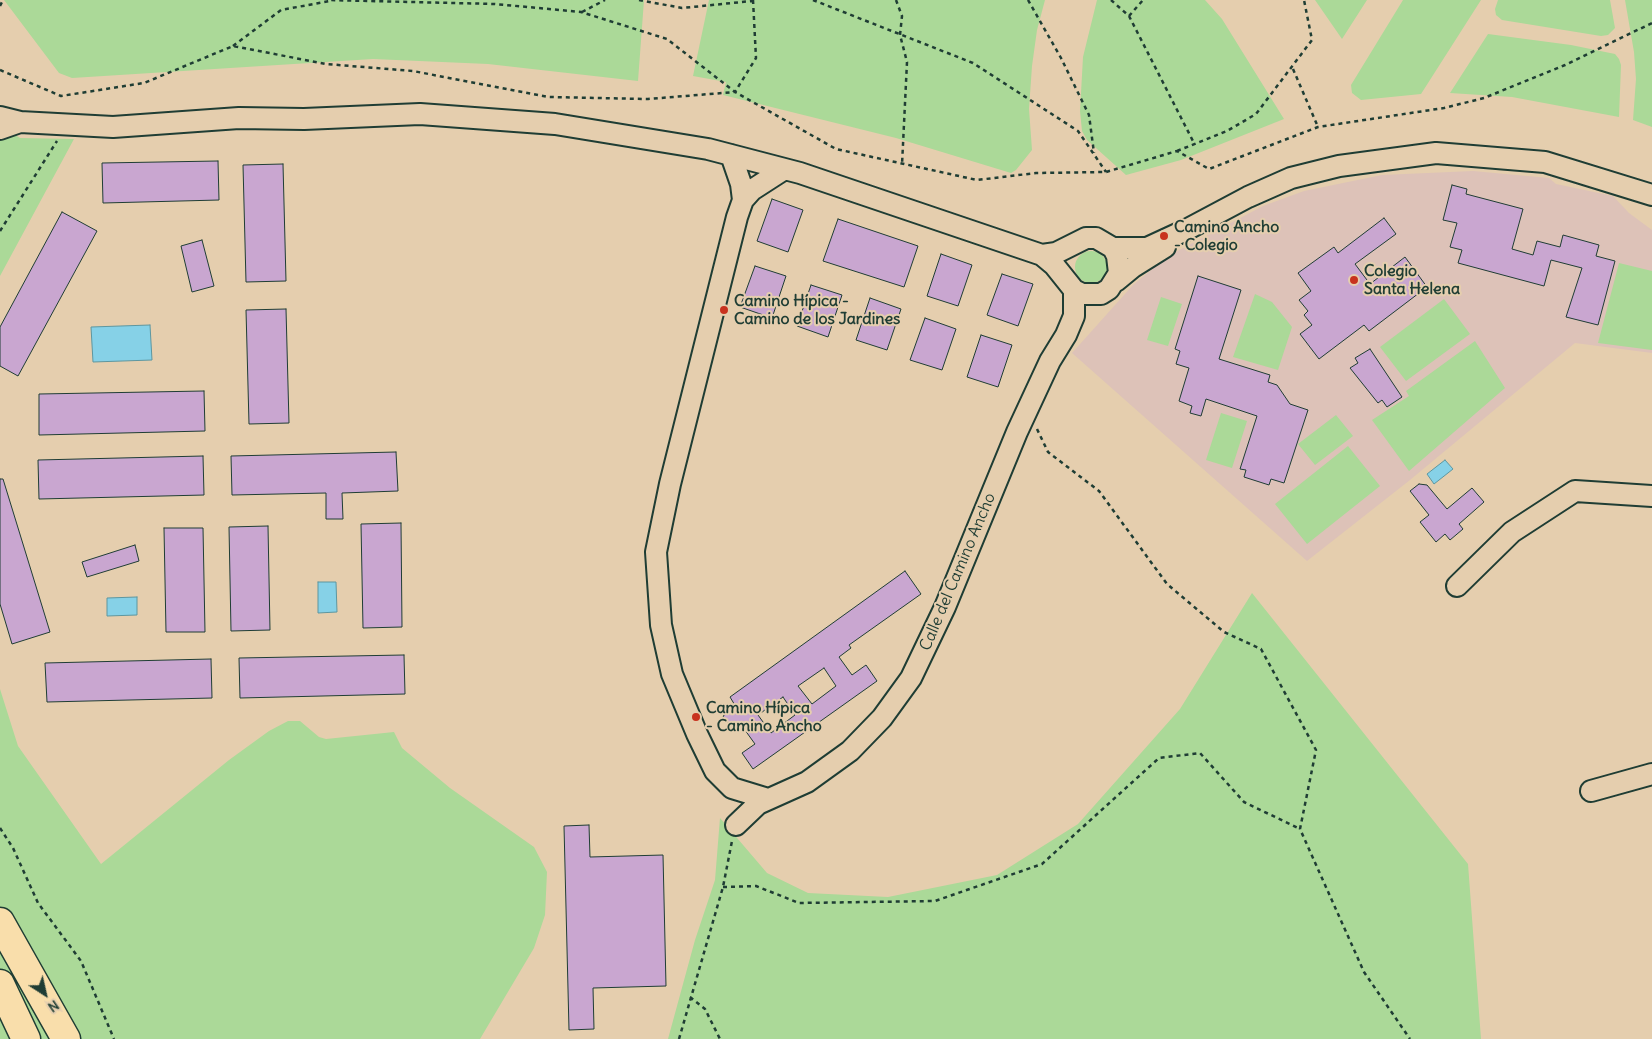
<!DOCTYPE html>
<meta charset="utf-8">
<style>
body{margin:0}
#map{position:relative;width:1652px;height:1039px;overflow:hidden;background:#e5ceae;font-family:Delius,sans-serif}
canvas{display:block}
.north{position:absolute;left:20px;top:969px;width:50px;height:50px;-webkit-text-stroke:4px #e5ceae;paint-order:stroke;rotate:145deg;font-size:14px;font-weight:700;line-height:20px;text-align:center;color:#1f3d34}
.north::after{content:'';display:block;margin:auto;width:18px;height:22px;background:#1f3d34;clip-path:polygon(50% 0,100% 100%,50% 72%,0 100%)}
</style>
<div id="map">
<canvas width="1652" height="1039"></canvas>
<div class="north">N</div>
</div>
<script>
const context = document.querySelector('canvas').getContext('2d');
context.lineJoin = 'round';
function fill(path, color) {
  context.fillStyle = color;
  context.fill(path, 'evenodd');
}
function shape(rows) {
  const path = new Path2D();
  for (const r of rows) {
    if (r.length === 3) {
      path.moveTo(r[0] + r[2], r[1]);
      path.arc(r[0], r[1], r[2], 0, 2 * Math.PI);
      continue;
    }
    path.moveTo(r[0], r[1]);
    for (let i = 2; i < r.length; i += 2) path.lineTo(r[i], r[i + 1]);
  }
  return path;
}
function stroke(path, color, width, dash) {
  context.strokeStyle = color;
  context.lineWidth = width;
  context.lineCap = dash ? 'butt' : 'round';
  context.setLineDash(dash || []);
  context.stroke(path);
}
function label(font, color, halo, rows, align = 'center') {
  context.font = font + ' Delius,sans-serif';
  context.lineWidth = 4;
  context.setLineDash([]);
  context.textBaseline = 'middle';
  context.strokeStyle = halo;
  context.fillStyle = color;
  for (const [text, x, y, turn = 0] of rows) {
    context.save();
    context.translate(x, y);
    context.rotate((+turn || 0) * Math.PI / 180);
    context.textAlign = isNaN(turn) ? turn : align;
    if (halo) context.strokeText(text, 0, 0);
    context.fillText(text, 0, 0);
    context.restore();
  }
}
fill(shape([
 [1473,171,1549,178,1556,184,1613,196,1629,213,1652,230,1652,353,1575,343,1410,480,1307,561,1072,353,1133,285,1168,256,1263,206,1304,191,1382,175]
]), '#ddc2b8');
fill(shape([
 [4,0,644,0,638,81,488,64,373,59,72,78,59,73],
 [709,0,1045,0,1037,30,1032,66,1029,109,1032,150,1016,170,1011,173,896,138,723,95,726,82,693,76],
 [1097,0,1205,0,1222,19,1284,119,1181,160,1126,175,1087,140,1082,131,1080,111,1083,57],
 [1315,0,1367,0,1342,39],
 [1403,0,1481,0,1421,94,1361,100,1352,93,1351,85],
 [1498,0,1610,0,1615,28,1608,35,1601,36,1502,20,1496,15,1495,9],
 [1625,0,1652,0,1652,127,1633,120,1636,79,1634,52],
 [1488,34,1571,45,1615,54,1619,59,1621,65,1619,117,1512,97,1450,93],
 [0,126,20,138,74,139,0,276],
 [1091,267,16],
 [1619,263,1652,271,1652,350,1598,343],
 [1255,294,1272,302,1292,327,1278,370,1233,357],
 [1161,297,1182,304,1168,346,1147,340],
 [1444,299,1470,334,1406,381,1380,347],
 [1475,341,1505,388,1409,471,1372,420,1409,396,1406,391],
 [1221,413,1247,421,1232,468,1206,460],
 [1336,415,1353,436,1315,465,1298,444],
 [1348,446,1380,486,1307,544,1275,504],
 [1252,593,1468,864,1481,1039,668,1039,695,940,715,880,720,818,767,873,808,893,888,897,997,875,1078,824,1180,709],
 [0,689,18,746,101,864,229,760,269,731,288,721,300,721,319,737,326,739,394,732,402,748,450,788,534,847,547,872,545,915,534,948,480,1039,0,1039]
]), '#abd998');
const water = shape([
 [150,325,152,360,93,362,91,327,150,325],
 [1445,460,1453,469,1434,484,1427,474,1445,460],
 [318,582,336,582,337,612,318,613,318,582],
 [137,597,137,615,107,616,107,598,137,597]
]);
fill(water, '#86d1e7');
stroke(water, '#5d969f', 1);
const building = shape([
 [218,161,219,200,103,203,102,163,218,161],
 [283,164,286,281,246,282,243,165,283,164],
 [1452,185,1467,189,1466,194,1523,209,1512,249,1533,255,1537,241,1560,247,1563,235,1599,245,1596,256,1615,261,1598,325,1566,317,1582,268,1551,260,1544,286,1458,263,1462,250,1450,247,1457,223,1443,220,1452,185],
 [772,199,803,210,788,252,757,241,772,199],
 [62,212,97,231,18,376,0,366,0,327,62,212],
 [1384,218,1396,234,1355,264,1370,284,1405,257,1427,287,1369,331,1364,325,1319,359,1300,334,1312,325,1304,315,1308,311,1299,300,1311,291,1298,273,1334,247,1338,253,1384,218],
 [838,219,918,246,904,287,823,261,838,219],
 [202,240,214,286,192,292,181,246,202,240],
 [941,254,972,265,958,306,927,296,941,254],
 [755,266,786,276,772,318,740,307,755,266],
 [1002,274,1033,284,1018,326,987,315,1002,274],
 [1198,276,1241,290,1219,359,1270,375,1268,382,1277,385,1290,404,1308,410,1284,483,1271,479,1269,485,1244,477,1246,470,1240,469,1257,416,1206,399,1201,416,1190,413,1192,406,1179,401,1189,368,1176,364,1180,351,1175,349,1198,276],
 [811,285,842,295,828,337,797,326,811,285],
 [870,298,901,309,887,350,856,340,870,298],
 [286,309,289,423,249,424,246,310,286,309],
 [925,318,956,329,942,370,910,360,925,318],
 [981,335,1012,345,998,387,967,377,981,335],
 [1370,349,1402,397,1387,407,1382,400,1378,403,1350,368,1358,363,1355,358,1370,349],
 [204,391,205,431,39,435,39,394,204,391],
 [396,452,398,491,342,493,343,519,326,519,326,493,232,495,231,456,396,452],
 [203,456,204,495,39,499,38,460,203,456],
 [0,479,3,479,50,632,12,644,0,604,0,479],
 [1419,484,1427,485,1447,509,1472,488,1484,502,1459,524,1463,529,1450,540,1445,534,1436,542,1420,522,1429,515,1410,491,1419,484],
 [401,523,402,627,363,628,361,524,401,523],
 [268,526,270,630,231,631,229,527,268,526],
 [164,528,203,528,205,632,166,632,164,528],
 [135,545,139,561,87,577,82,562,135,545],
 [905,571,921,594,849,645,851,648,839,657,852,675,866,665,877,681,753,769,742,753,755,744,742,726,734,732,723,716,736,707,730,697,905,571],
 [824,668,836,686,812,704,798,686,824,668],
 [783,697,795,715,771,733,758,715,783,697],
 [404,655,405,694,240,698,239,658,404,655],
 [211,659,212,698,47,702,45,663,211,659],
 [589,825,590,857,663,855,666,986,593,988,594,1029,569,1030,564,826,589,825]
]);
fill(building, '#c9a6d0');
stroke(building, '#1f3d34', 1);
const minor = shape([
 [0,117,20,122,0,129],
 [20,122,113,127,239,118,304,119,420,114,555,124,708,149,800,173,1042,255,1054,265,1074,290,1082,294,1101,294,1109,289,1119,273,1117,256,1113,248,1096,238,1086,238,1056,253,1042,255],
 [731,155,741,184,743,200],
 [1113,248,1147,248,1186,230,1248,197,1291,178,1339,166,1436,153,1545,162,1652,195],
 [1116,281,1133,267,1165,247],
 [1457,586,1512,532,1575,491,1652,496],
 [1591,791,1652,774],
 [768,799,732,788,715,771,697,734,672,674,661,625,656,552,670,484,737,217,743,200,752,190,783,170],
 [736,825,758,804,807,782,850,751,882,718,911,678,945,607,1017,432,1050,361,1066,335,1074,316,1074,290]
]);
const highway = shape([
 [0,922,66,1039],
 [0,984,26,1039]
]);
stroke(minor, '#1f3d34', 24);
stroke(highway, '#1f3d34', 31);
stroke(shape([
 [639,0,682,8,752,1],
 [753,0,756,58,735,92,836,149,977,180,1036,173,1106,172,1177,151,1209,169,1318,127,1444,108,1484,98,1565,65,1652,23],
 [813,0,973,63,1078,131,1106,172],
 [896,0,902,16,900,35,907,62,902,165],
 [1028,0,1061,58,1089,115,1094,153],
 [1111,0,1129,16,1195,145],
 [0,6,3,0],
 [582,12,605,0],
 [1129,16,1143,0],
 [233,46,281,10,330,1],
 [1293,69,1318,127],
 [0,70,61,96,144,83,233,46,326,64,413,71,548,97,648,99,735,92,667,39,581,12,495,4,327,0],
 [1177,151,1227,131,1256,114,1312,40,1304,0],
 [0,231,57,141],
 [1037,429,1048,452,1099,491,1167,584,1224,632,1261,649,1316,750,1300,829,1364,972,1410,1039],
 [0,828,13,848,38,903,81,961,114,1039],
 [723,887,756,886,799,903,935,901,1042,864,1159,758,1200,753,1244,802,1300,829],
 [690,997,705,1009,720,1039],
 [679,1039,723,887,732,841]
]), '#1f3d34', 2.5, [4, 4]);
stroke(minor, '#e5ceae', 20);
stroke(highway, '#f9deab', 28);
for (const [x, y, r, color] of [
 [1164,236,5,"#c8321e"],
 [1354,280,5,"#c8321e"],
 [724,310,5,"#c8321e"],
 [696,717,5,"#c8321e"]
]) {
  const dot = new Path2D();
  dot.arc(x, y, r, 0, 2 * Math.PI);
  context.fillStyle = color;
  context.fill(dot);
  stroke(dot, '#e5ceae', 2);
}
label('bold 16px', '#1f3d34', '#e5ceae', [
 ["Camino Ancho",1174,227],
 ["- Colegio",1174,245],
 ["Colegio",1364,271],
 ["Santa Helena",1364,289],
 ["Camino Hípica -",734,301],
 ["Camino de los Jardines",734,319],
 ["Camino Hípica",706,708],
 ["- Camino Ancho",706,726]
], 'left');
label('16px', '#1f3d34', '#e5ceae', [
 ["Calle del Camino Ancho",958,572,-67]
]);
</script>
